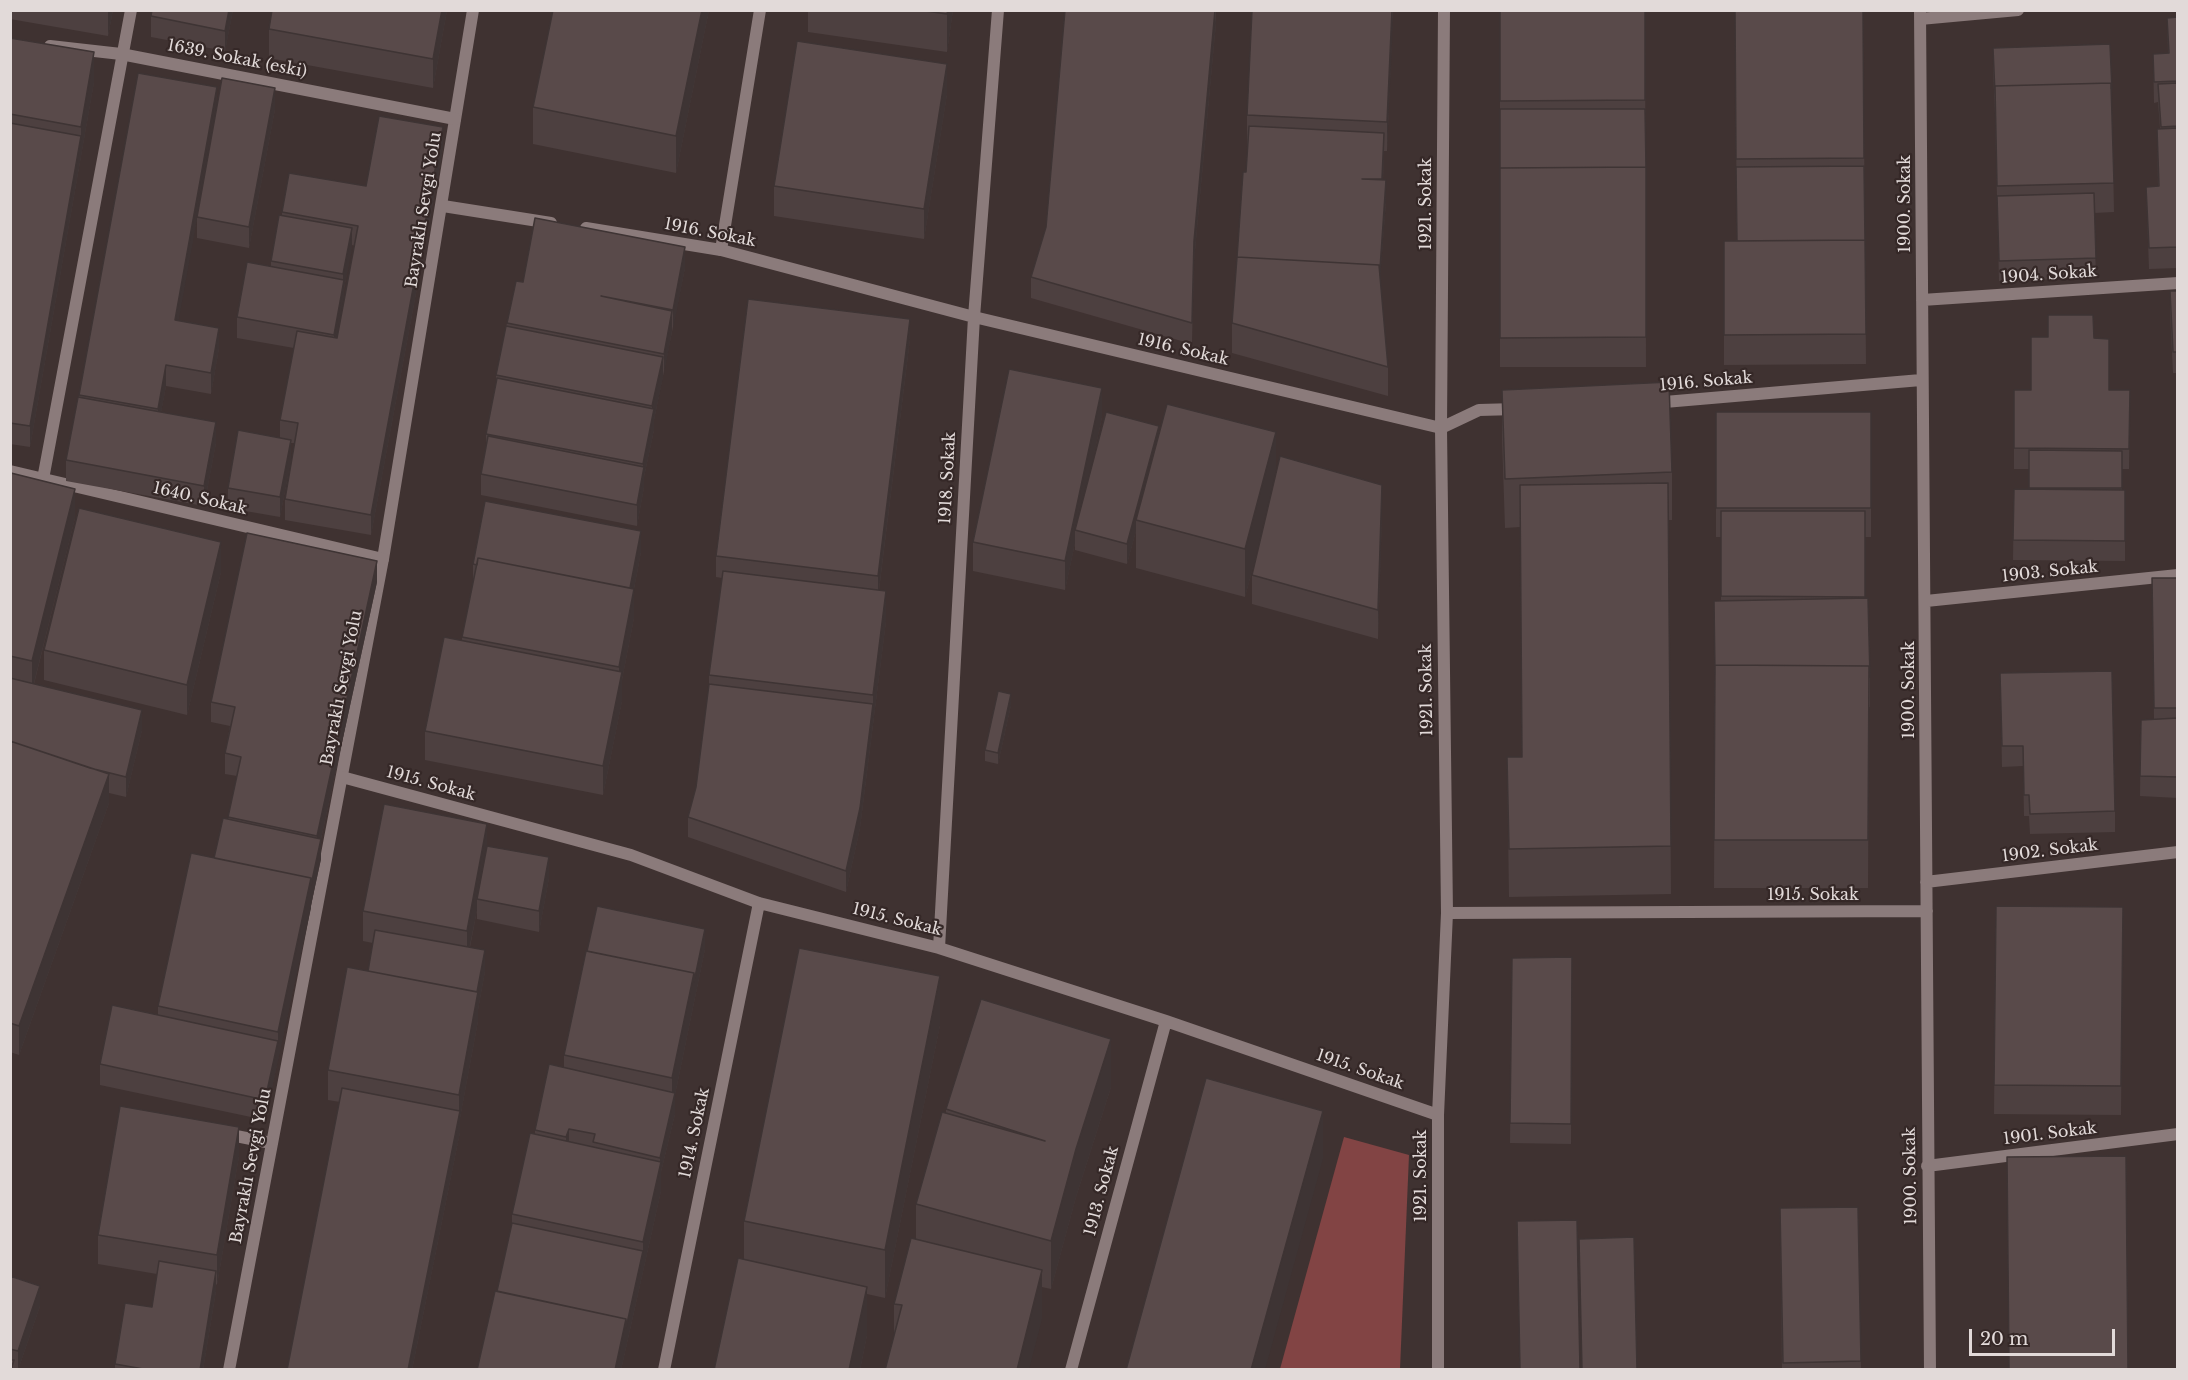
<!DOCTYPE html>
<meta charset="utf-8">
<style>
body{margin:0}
#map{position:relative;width:2188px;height:1380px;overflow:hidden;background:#3f3231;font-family:"Libre Baskerville",serif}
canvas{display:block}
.frame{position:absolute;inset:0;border:12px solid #e2dad9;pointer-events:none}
.scale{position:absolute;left:1969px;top:1329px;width:146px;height:27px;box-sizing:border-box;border:3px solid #e2dad9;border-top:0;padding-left:8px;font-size:18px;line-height:21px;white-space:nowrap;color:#e2dad9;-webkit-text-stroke:4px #352827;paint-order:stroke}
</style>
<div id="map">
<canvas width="2188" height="1380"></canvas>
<div class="frame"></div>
<div class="scale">20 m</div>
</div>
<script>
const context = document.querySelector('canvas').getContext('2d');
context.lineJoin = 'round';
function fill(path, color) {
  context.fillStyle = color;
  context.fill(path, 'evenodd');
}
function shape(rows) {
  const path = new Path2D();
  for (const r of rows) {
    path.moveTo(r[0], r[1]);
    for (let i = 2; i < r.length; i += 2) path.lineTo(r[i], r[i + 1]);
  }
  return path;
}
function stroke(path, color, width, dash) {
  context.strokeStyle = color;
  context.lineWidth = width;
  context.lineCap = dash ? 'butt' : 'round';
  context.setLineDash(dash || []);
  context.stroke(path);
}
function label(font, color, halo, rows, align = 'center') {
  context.font = font + ' "Libre Baskerville",serif';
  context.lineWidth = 4.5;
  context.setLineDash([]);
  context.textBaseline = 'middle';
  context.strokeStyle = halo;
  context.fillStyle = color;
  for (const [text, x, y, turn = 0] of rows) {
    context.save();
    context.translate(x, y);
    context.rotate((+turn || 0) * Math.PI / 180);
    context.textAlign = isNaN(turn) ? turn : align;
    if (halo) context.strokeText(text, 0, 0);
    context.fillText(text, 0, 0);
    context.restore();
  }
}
fill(shape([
 [1344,1137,1409,1155,1400,1369,1280,1369]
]), '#824444');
stroke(shape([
 [721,250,760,10]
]), '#8b7b7b', 12);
stroke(shape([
 [229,1370,383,559,473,10]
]), '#8b7b7b', 12);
stroke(shape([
 [1920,10,1930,1370],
 [1920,19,2018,10],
 [50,46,121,54,455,119],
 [443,206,551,223],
 [586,228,721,250,974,317,1441,428,1479,410,1516,409],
 [1922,300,2178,283],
 [1653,403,1921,380],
 [10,471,383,559],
 [43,479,131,10],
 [1926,601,2178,575],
 [342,777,631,855,759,903,939,948,1166,1021,1438,1115],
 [1926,882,2178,852],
 [1447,913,1927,911],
 [939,948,974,317,998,10],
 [226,1134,271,1143],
 [1927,1166,2178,1134],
 [664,1370,759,903],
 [1071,1370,1166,1021],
 [1438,1370,1438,1115,1447,913,1441,428,1444,10]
]), '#8b7b7b', 12);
fill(shape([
 [10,10,113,10,108,36,10,19],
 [233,10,225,51,151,37,151,16],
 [447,10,433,88,269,58,269,29],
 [553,10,709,10,676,173,533,144,533,107],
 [808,10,953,10,947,52,808,32],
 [1216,10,1216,23,1194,261,1192,344,1031,298,1031,277,1046,227],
 [1393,10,1387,151,1384,151,1383,180,1386,201,1380,278,1388,367,1388,396,1232,353,1232,323,1237,257,1246,172,1248,145,1247,145,1247,115],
 [1500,10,1645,10,1646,367,1500,367],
 [1735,10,1863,10,1866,364,1724,365,1724,241,1737,241],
 [2178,17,2178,268,2149,269,2146,187,2158,186,2157,129,2160,128,2158,102,2154,103,2153,54,2168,53,2167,18],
 [10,38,94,82,30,447,10,444],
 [1993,48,2112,89,2112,109,2114,212,2094,213,2096,278,1999,281,1995,114,1993,69],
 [947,94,924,239,774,216,774,186],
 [217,105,275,109,249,248,197,238,197,217,178,321,219,348,211,394,166,386,161,412,216,443,204,506,66,481,66,460,79,395],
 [443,148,371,535,285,520,285,499,295,443,291,443,291,460,280,517,228,508,228,488,280,438,280,420,294,348,237,338,237,317,271,267,271,261,282,215,282,212,366,186],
 [352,245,355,246,344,300,344,289],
 [685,268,654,420,654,430,644,477,644,487,637,526,481,495,481,474,486,445,486,434,496,386,496,375,507,323,523,282],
 [2170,291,2178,291,2178,373,2173,373,2170,312],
 [2048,337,2094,338,2109,390,2130,390,2129,469,2122,469,2122,490,2125,490,2125,561,2013,560,2014,489,2029,489,2029,469,2014,469,2014,390,2031,390],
 [910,339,879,590,886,621,860,828,846,892,688,837,688,817,696,787,709,684,709,675,722,578,716,577,716,556],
 [1502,390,1672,472,1672,520,1668,520,1671,894,1509,897,1507,757,1522,757,1520,527,1505,528,1502,438],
 [1716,412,1871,412,1871,537,1865,537,1865,598,1870,677,1870,707,1869,707,1868,888,1714,888,1715,696,1721,601,1721,537,1716,537],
 [1102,417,1090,473,1159,435,1276,474,1382,514,1378,639,1252,604,1252,575,1264,526,1245,597,1136,568,1136,531,1127,564,1075,550,1075,543,1065,590,973,571,973,542],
 [11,473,75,518,34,684,142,730,126,797,109,793,109,803,19,1055,10,1052],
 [641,552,634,589,634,618,622,680,622,701,603,795,425,760,425,731,462,641,462,637,473,582,473,564],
 [221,572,187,715,44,680,44,650],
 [2152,578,2178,578,2178,798,2140,796,2141,720,2154,719],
 [377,582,321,839,321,859,265,1120,100,1085,100,1064,158,1015,158,1006,228,819,237,776,225,774,225,753,230,726,211,722,211,702],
 [2000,673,2115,811,2115,832,2030,834,2029,816,2024,816,2023,766,2002,767],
 [1011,705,998,764,985,761,985,750],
 [487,846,549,878,539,932,477,919,477,910,470,947,485,971,478,1010,478,1021,460,1118,460,1132,412,1370,287,1370,340,1102,328,1100,328,1070,368,971,373,943,363,941,363,911],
 [1996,906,2123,907,2121,1115,1994,1114],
 [705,949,675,1095,675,1114,661,1172,661,1191,621,1370,477,1370,497,1291,512,1223,512,1214,535,1134,535,1130,564,1068,564,1055],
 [1572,957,1571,1144,1510,1143,1512,958],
 [940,1025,885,1298,867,1294,867,1335,860,1370,714,1370,744,1260,744,1221],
 [1111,1087,1076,1197,1051,1289,1042,1287,1042,1319,894,1333,894,1304,916,1239,916,1204,946,1114,946,1109],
 [239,1156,217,1285,216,1284,216,1291,203,1370,115,1370,115,1364,152,1307,157,1274,98,1264,98,1235],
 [1858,1207,1861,1370,1782,1370,1780,1208],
 [10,1276,40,1306,18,1370,10,1370]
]), '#4d4040');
fill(shape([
 [108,10,113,10,108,36],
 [229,10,233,10,225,51,225,31],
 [442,10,447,10,433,88,433,59],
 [702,10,709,10,676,173,676,136],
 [948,10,953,10,947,52,947,14],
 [1215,10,1216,23,1194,261,1192,344,1194,241],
 [1392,10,1393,24,1387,151,1387,122],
 [94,52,94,82,30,447,30,426,81,136,81,127],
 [947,64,947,94,924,239,924,209],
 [217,87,217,108,175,341,175,320],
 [275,88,275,109,249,248,249,227],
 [443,127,443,148,371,535,371,515],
 [1384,133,1384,154,1382,199,1382,179],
 [1386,180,1386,201,1379,295,1379,274],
 [352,228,352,249,344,289,344,300,334,356,334,335,343,285,343,274],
 [685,247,685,268,673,330,673,310],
 [672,311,672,331,664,374,664,354],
 [910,319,910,339,878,597,878,576],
 [219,328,219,348,211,394,211,373],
 [663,357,663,377,654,420,654,430,644,477,644,487,637,526,637,505,643,474,643,464,652,415,652,406],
 [166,365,166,386,158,429,158,409],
 [1102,388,1102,417,1078,530,1075,530,1075,543,1065,590,1065,561],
 [216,422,216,443,204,506,204,486],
 [1159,426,1159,446,1136,520,1136,531,1127,564,1127,544],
 [1276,432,1276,481,1245,597,1245,549],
 [291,440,291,460,280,517,280,497],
 [1382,485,1382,514,1378,639,1378,610],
 [75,489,75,518,32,691,32,661],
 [641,531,641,552,629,615,629,595],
 [221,542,221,572,187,715,187,685],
 [377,561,377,582,317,857,317,836],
 [634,589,634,618,622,680,622,701,603,795,603,766,619,688,619,667],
 [886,591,886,621,860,828,846,892,846,871,873,704,873,695],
 [1011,694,1011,705,998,764,998,753],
 [142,710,142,730,126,797,126,777],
 [109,774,109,803,19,1055,19,1026],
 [487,824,487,853,477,899,477,910,467,960,467,931],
 [321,839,321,859,311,905,311,885],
 [549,857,549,878,539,932,539,911],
 [311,878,311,908,278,1061,278,1032],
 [705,929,705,949,675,1095,675,1114,661,1172,661,1191,621,1370,615,1370,626,1319,643,1251,643,1242,660,1168,660,1158,672,1104,672,1078,694,973],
 [485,950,485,971,478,1010,478,1021,460,1118,460,1132,412,1370,408,1370,459,1117,459,1095],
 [940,976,940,1025,885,1298,885,1250],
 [1111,1039,1111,1087,1076,1197,1051,1289,1051,1241,1076,1149],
 [278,1041,278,1061,265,1120,265,1100],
 [1323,1111,1323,1159,1265,1370,1251,1370],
 [239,1127,239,1156,217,1285,217,1255],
 [569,1129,569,1149,566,1157,566,1137],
 [1042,1270,1042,1319,1029,1370,1017,1370],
 [216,1271,216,1291,203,1370,200,1370],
 [40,1286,40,1306,18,1370,18,1351],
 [867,1287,867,1335,860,1370,849,1370]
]), '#3e3434');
const building = shape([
 [152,10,229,10,225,31,151,16,152,10],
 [272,10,442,10,433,59,269,29,272,10],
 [553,10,702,10,676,136,533,107,553,10],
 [919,10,948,10,947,14,919,10],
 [1065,10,1215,10,1194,241,1192,323,1031,277,1046,227,1065,10],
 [1252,10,1392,10,1387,122,1247,115,1252,10],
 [1500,10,1645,10,1645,100,1500,101,1500,10],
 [1735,10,1863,10,1864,158,1736,159,1735,10],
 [2178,17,2178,81,2154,82,2153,54,2169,53,2167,18,2178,17],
 [10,38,94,52,81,127,10,114,10,38],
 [797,41,947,64,924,209,774,186,797,41],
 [2110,44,2112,89,2111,89,2111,83,1995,86,1995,94,1993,48,2110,44],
 [138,73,217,87,175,320,219,328,211,373,166,365,158,409,79,395,138,73],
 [222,78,275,88,249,227,197,217,222,78],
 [2111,83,2114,183,1997,186,1995,86,2111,83],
 [2178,83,2178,126,2161,127,2158,84,2178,83],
 [1500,109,1645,109,1646,167,1500,168,1500,177,1500,109],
 [379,116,443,127,371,515,285,499,298,423,280,420,297,331,337,338,358,226,282,212,289,173,366,186,379,116],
 [10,123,81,136,30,426,10,423,10,123],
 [1249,126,1384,133,1382,179,1362,179,1386,180,1380,269,1379,265,1237,257,1243,172,1246,172,1249,126],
 [2178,128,2178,247,2149,248,2146,187,2159,186,2157,129,2178,128],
 [1864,166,1865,240,1737,241,1736,167,1864,166],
 [1646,167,1646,337,1500,338,1500,168,1646,167],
 [2094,193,2096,258,1999,261,1997,196,2094,193],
 [279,215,352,228,343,274,271,261,279,215],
 [535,218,685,247,673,310,601,296,672,311,664,354,507,323,516,281,523,282,535,218],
 [1865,240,1866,334,1724,335,1724,241,1865,240],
 [1237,257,1379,265,1388,367,1232,323,1237,257],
 [247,262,344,280,334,335,237,317,247,262],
 [2170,291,2178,291,2178,352,2173,352,2170,291],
 [748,299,910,319,878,576,716,556,748,299],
 [2048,315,2093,315,2094,338,2109,339,2109,390,2130,390,2129,449,2014,448,2014,390,2031,390,2031,337,2048,337,2048,315],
 [506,326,663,357,652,406,496,375,506,326],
 [1009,369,1102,388,1065,561,973,542,1009,369],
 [497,378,654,409,643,464,486,434,497,378],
 [1669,382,1672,472,1505,479,1502,390,1669,382],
 [78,397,216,422,204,486,66,460,78,397],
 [1167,404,1276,432,1245,549,1136,520,1167,404],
 [1106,412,1159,426,1127,544,1075,530,1106,412],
 [1716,412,1871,412,1871,508,1716,508,1716,412],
 [238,430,291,440,280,497,228,488,238,430],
 [488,436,644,467,637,505,481,474,488,436],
 [2029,450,2122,451,2122,488,2029,488,2029,450],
 [1280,456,1382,485,1378,610,1252,575,1280,456],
 [11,473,75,489,32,661,10,656,11,473],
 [1668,483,1671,846,1509,849,1507,757,1522,757,1520,485,1668,483],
 [2014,489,2125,490,2125,541,2013,540,2014,489],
 [485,501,641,531,630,588,478,558,477,565,473,564,485,501],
 [79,508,221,542,187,685,44,650,79,508],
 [1721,511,1865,511,1865,597,1721,596,1721,511],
 [247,533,377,561,317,836,228,817,241,757,225,753,235,707,211,702,247,533],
 [478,558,634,589,619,667,462,637,478,558],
 [723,571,886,591,873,695,709,675,723,571],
 [2152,578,2178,578,2178,708,2154,708,2152,578],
 [1868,598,1870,677,1869,677,1869,666,1715,665,1715,675,1714,601,1868,598],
 [444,637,622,672,603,766,425,731,444,637],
 [1715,665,1869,666,1868,840,1714,840,1715,665],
 [2112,671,2115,811,2030,814,2029,795,2024,795,2023,746,2002,746,2000,673,2112,671],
 [10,678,142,710,126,777,90,768,10,741,10,678],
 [709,684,873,704,860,808,846,871,688,817,696,787,709,684],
 [998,691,1011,694,998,753,985,750,998,691],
 [2178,718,2178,777,2140,776,2141,720,2178,718],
 [10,741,109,774,19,1026,10,1023,10,741],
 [384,804,487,824,467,931,363,911,384,804],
 [223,818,321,839,311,885,311,878,214,858,223,818],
 [487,846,549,857,539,911,477,899,487,846],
 [191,853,311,878,278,1032,158,1006,191,853],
 [597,906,705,929,694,982,694,973,587,951,597,906],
 [1996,906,2123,907,2121,1086,1994,1085,1996,906],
 [375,930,485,950,477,992,368,971,375,930],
 [799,948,940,976,885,1250,744,1221,799,948],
 [586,951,694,973,672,1078,564,1055,586,951],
 [1572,957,1571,1124,1510,1123,1512,958,1572,957],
 [347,967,478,992,459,1095,328,1070,347,967],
 [981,999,1111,1039,1076,1149,1051,1241,916,1204,942,1112,1045,1141,946,1109,981,999],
 [112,1005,278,1041,265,1100,100,1064,112,1005],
 [549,1064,675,1093,660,1158,593,1142,595,1134,569,1129,566,1137,535,1130,549,1064],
 [1206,1078,1323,1111,1251,1370,1126,1370,1206,1078],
 [342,1088,460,1111,408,1370,287,1370,342,1088],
 [120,1106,239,1127,217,1255,98,1235,120,1106],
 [530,1133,661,1162,643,1242,512,1214,530,1133],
 [2126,1156,2128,1370,2009,1370,2007,1157,2126,1156],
 [1858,1207,1861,1361,1783,1363,1780,1208,1858,1207],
 [1577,1220,1580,1370,1520,1370,1517,1221,1577,1220],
 [512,1223,643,1251,626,1328,626,1319,497,1291,512,1223],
 [1634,1237,1637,1370,1582,1370,1579,1239,1634,1237],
 [911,1238,1042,1270,1017,1370,885,1370,902,1305,894,1304,911,1238],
 [738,1258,867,1287,849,1370,714,1370,738,1258],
 [159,1261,216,1271,200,1370,149,1370,115,1364,125,1303,152,1307,159,1261],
 [10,1276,40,1286,18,1351,10,1349,10,1276],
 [495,1291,626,1319,615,1370,477,1370,495,1291],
 [10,1360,14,1360,11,1370,10,1370,10,1360]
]);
fill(building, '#594a4a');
stroke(building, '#3e3434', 1.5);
label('16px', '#e2dad9', '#352827', [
 ["1639. Sokak (eski)",237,59,11],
 ["1921. Sokak",1426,204,-90],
 ["1900. Sokak",1905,204,-90],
 ["Bayraklı Sevgi Yolu",424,210,-81],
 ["1916. Sokak",710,233,11],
 ["1904. Sokak",2049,275,-4],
 ["1916. Sokak",1183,350,13],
 ["1916. Sokak",1706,382,-5],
 ["1918. Sokak",948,478,-87],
 ["1640. Sokak",200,499,13],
 ["1903. Sokak",2050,572,-6],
 ["Bayraklı Sevgi Yolu",342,688,-79],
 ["1921. Sokak",1427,690,-91],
 ["1900. Sokak",1909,690,-90],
 ["1915. Sokak",431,784,15],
 ["1902. Sokak",2050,851,-7],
 ["1915. Sokak",1813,895],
 ["1915. Sokak",897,920,14],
 ["1915. Sokak",1360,1070,19],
 ["1914. Sokak",695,1133,-78],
 ["1901. Sokak",2050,1134,-7],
 ["Bayraklı Sevgi Yolu",251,1166,-79],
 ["1921. Sokak",1421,1176,-90],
 ["1900. Sokak",1911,1176,-91],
 ["1913. Sokak",1102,1191,-75]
]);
</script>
